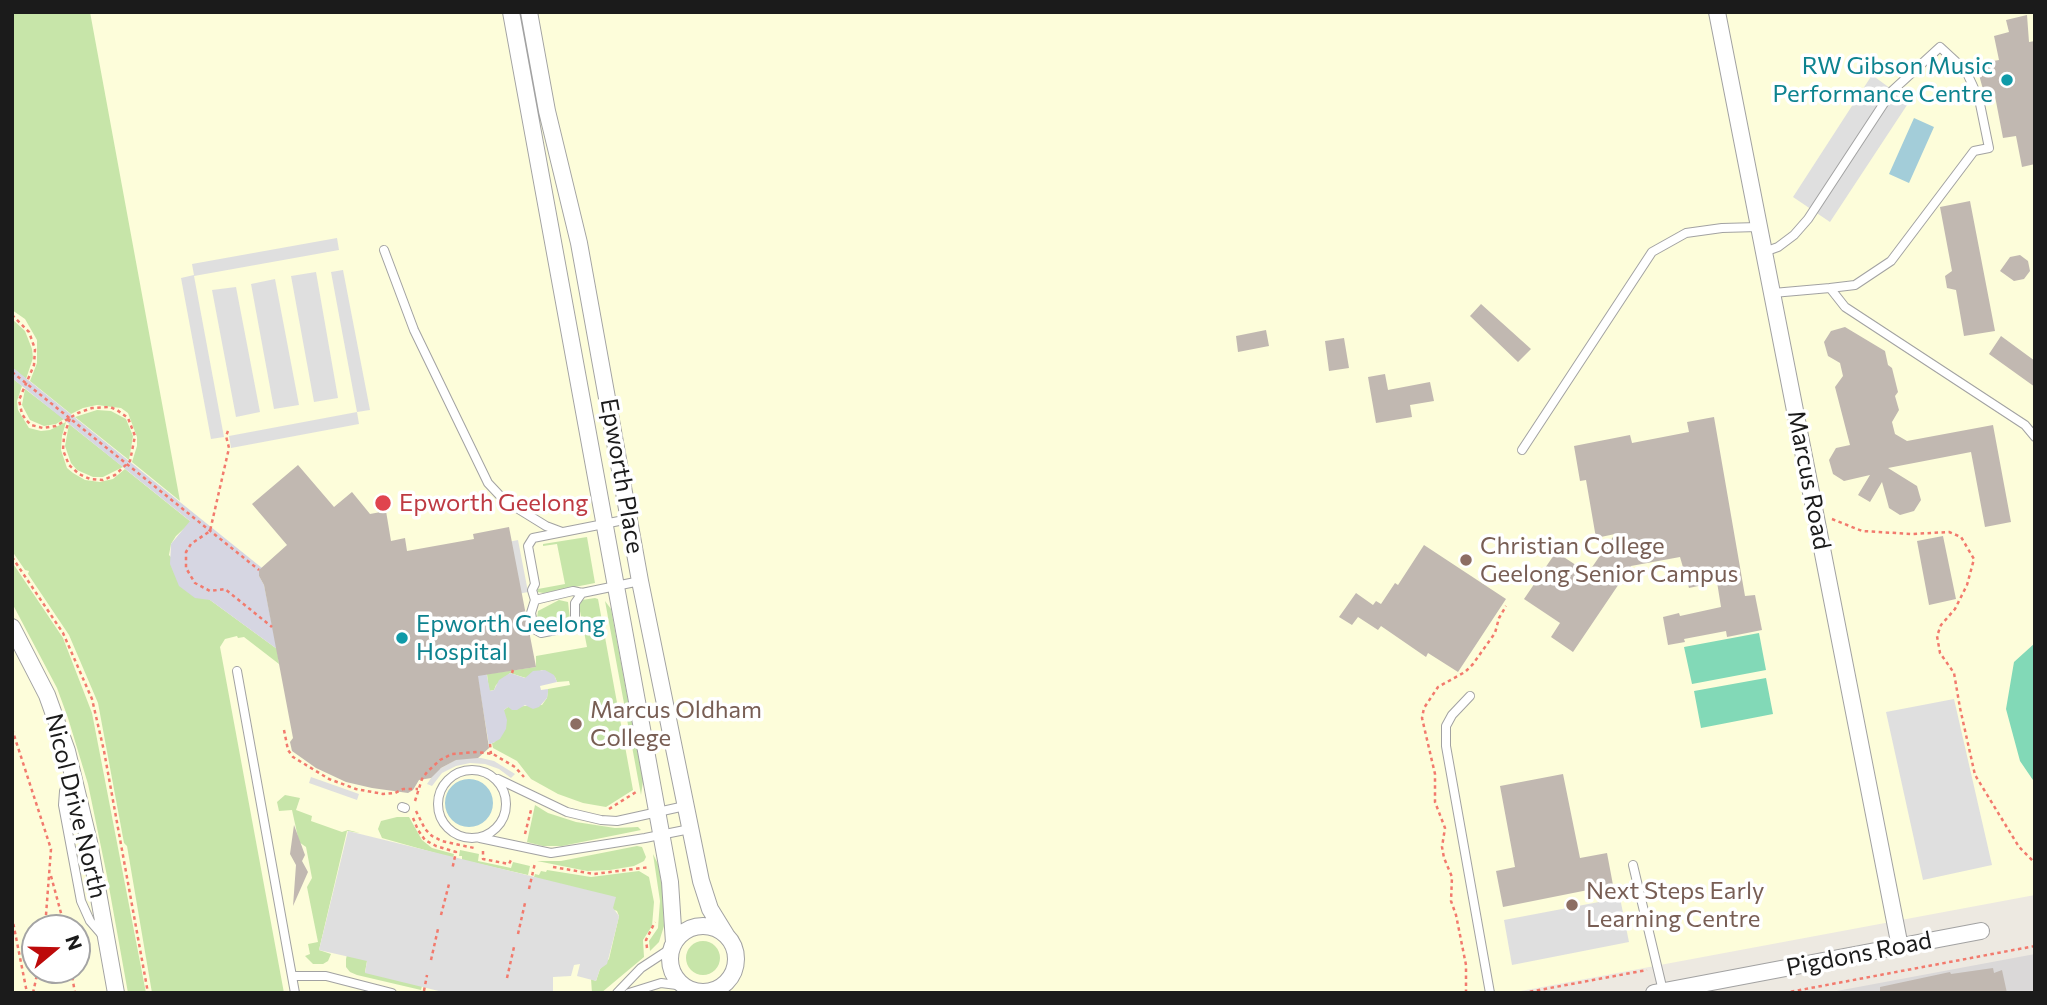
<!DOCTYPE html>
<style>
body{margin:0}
#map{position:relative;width:2047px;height:1005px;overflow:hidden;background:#ede9e1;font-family:Commissioner,sans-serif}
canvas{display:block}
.frame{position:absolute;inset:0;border:14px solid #1b1b1b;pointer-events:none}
.north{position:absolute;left:21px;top:914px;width:70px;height:70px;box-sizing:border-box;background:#fff;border:2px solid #a4a4a4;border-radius:50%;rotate:71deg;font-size:19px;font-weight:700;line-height:28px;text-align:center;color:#1b1b1b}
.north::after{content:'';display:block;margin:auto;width:24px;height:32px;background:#bd0a0a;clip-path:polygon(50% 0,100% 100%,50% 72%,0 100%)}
</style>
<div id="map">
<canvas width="2047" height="1005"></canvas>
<div class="frame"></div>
<div class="north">N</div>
</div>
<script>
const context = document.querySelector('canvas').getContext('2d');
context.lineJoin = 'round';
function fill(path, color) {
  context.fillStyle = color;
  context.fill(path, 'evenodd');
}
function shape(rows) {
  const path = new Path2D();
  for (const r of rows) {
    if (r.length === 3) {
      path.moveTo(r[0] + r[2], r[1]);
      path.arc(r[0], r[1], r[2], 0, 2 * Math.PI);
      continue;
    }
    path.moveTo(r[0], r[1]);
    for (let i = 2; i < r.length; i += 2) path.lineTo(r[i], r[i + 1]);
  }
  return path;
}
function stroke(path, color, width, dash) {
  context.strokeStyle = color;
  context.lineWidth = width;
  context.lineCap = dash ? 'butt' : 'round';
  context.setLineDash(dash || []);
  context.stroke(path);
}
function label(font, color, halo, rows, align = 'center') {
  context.font = font + ' Commissioner,sans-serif';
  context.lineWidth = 7;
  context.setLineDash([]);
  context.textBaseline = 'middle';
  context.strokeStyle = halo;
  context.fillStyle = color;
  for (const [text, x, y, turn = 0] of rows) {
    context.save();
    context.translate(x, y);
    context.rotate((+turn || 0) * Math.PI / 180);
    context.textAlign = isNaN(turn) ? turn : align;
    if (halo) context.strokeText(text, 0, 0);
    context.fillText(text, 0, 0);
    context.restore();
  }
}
fill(shape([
 [2035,954,2035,989,2030,993,1826,993]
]), '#dad8d8');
fill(shape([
 [12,12,2035,12,2035,895,1510,993,12,993],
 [35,928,77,928,77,970,35,970]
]), '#fdfdda');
fill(shape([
 [12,12,90,12,180,501,132,462,137,446,137,437,128,413,121,408,97,405,83,408,71,414,30,381,37,363,37,340,25,319,12,310],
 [12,319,25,331,32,349,33,358,26,379,12,367],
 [12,378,22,386,17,401,18,410,29,428,41,431,50,430,66,422,62,436,61,450,67,468,73,473,85,480,100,482,113,479,125,469,191,522,176,536,171,544,169,555,210,600,277,649,279,664,244,637,238,638,237,636,225,639,220,647,284,993,152,993,127,846,124,843,98,703,69,635,28,574,29,571,25,570,12,551],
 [25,389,64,419,56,424,44,426,30,420,22,405],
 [97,410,111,411,126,419,133,436,129,460,75,417],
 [69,424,123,467,103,477,93,477,77,470,71,463,65,446],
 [587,537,595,583,544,593,537,592,538,589,565,584,557,544,543,546,543,544],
 [12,562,63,638,92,713,146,993,128,993,107,876,88,784,68,718,57,688,12,603],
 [595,598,598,599,633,790,606,807,583,803,558,794,531,779,517,761,493,748,492,743,495,742,504,710,508,707,542,705,547,698,548,689,570,685,569,681,557,682,555,677,542,670,526,678,510,673,496,685,494,690,489,691,487,674,536,667,536,656,587,647,579,606,582,600],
 [559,600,568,602,570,619,550,625,541,624,537,618,538,611],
 [605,601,611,609,643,781,641,795],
 [285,795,300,798,296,810,312,816,311,821,342,832,348,830,360,833,347,831,319,950,331,954,328,961,323,964,313,964,305,956,310,954,308,944,318,942,307,887,312,878,306,847,299,842,292,810,279,811,277,802],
 [535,805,548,813,576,822,615,828,638,827,641,830,562,846,543,846,527,842],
 [397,817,409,817,422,840,432,848,454,854,453,858,382,838,378,829,381,821],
 [637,846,642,847,646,857,644,861,634,866,610,870,587,871,537,861,561,861],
 [460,850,479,854,478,861,511,868,513,862,530,866,528,875,462,860,462,856,459,856],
 [653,854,658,864,662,887,664,926,659,942,650,951,649,941,658,928,660,901],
 [370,860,367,961,365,972,422,986,421,990,357,975,350,972,346,967,346,959],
 [547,870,591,877,639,871,649,877,654,902,652,926,643,940,644,957,601,993,592,993,591,979,596,981,600,969,609,959,619,916,617,911,534,877,535,874,539,875,541,871,546,872],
 [703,958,17]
]), '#c7e5a9');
fill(shape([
 [1759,633,1766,670,1692,684,1684,647],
 [2035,643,2035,783,2020,761,2006,709,2014,662],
 [1766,678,1773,714,1701,728,1694,691]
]), '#82d9b7');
fill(shape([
 [1872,75,1909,102,1830,222,1793,197],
 [337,238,339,250,194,276,224,437,211,439,181,278,194,275,192,264],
 [343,270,370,410,357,412,359,424,231,448,229,436,357,412,331,272],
 [316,272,338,398,314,402,291,276],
 [275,279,299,405,274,409,251,284],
 [236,287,260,412,236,417,212,290],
 [518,540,528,592,518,594,508,542],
 [1954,699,1992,865,1923,880,1886,712],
 [459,758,481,758,494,761,515,774,511,778,499,769,485,764,470,763,456,766,442,773,432,786,427,784,436,771],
 [311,777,359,794,357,800,309,783],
 [348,831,616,897,613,908,619,916,618,921,607,964,600,969,596,981,577,976,580,964,574,965,571,976,553,977,553,992,447,993,365,973,367,961,319,950],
 [1620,898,1629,942,1512,965,1504,920]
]), '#dfdfdf');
fill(shape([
 [12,367,262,568,259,576,264,585,277,649,210,600,195,598,179,586,170,564,171,544,190,521,12,378],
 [485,666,490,691,494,690,499,680,510,673,525,678,533,671,545,670,554,675,557,682,540,686,541,690,548,689,548,692,547,698,539,707,533,709,525,705,517,710,512,710,508,707,504,710,507,720,506,729,500,739,489,745,476,668]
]), '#d6d6e2');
fill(shape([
 [1914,118,1934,127,1909,183,1889,174],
 [469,803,24]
]), '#a3cdd9');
fill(shape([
 [2027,15,2029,42,2035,41,2035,164,2022,167,2016,136,2003,138,1994,91,1984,93,1976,64,1999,60,1994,36,2009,32,2006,20],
 [1970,201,1995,331,1964,336,1956,290,1947,288,1945,276,1952,271,1940,207],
 [2020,255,2028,261,2030,271,2024,279,2014,281,2000,271,2010,257],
 [1481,304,1531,349,1518,362,1470,316],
 [1845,327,1885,351,1888,365,1892,368,1898,392,1895,396,1899,410,1892,422,1895,434,1907,441,1993,425,2011,522,1985,527,1971,452,1888,468,1917,486,1921,500,1914,511,1900,515,1889,508,1882,482,1870,502,1858,495,1870,475,1844,481,1833,474,1829,460,1836,448,1850,445,1835,387,1843,376,1840,363,1828,356,1824,342,1831,331],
 [1266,330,1269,346,1238,352,1236,336],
 [2001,336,2035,361,2035,387,1989,354],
 [1344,338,1349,368,1329,371,1325,341],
 [1385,374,1388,390,1430,382,1434,401,1410,405,1412,417,1376,423,1368,377],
 [1714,417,1745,596,1755,595,1762,630,1727,637,1726,631,1684,639,1685,642,1668,645,1663,617,1679,613,1680,616,1721,607,1717,582,1689,588,1680,557,1631,566,1573,652,1551,637,1560,623,1524,599,1556,552,1588,573,1615,534,1596,538,1586,480,1580,481,1574,446,1630,435,1632,443,1689,432,1687,422],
 [298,465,334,507,352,492,370,514,386,511,391,541,405,538,407,551,474,539,473,534,509,527,536,667,478,676,489,748,478,758,456,760,441,768,431,778,419,780,413,790,408,793,372,788,346,782,316,768,292,751,290,742,293,738,272,627,264,585,259,576,259,570,287,545,252,504],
 [1943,536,1956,599,1929,605,1917,541],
 [1424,545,1506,599,1458,672,1428,653,1426,657,1381,626,1378,630,1358,617,1352,625,1339,617,1356,593,1373,605,1376,601,1381,604,1395,583,1398,585],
 [1563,774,1580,858,1607,853,1613,885,1503,907,1496,871,1515,867,1500,786],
 [294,825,305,855,302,861,308,872,293,906,296,865,290,854],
 [1993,968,1994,973,2002,970,2007,993,1880,993,1880,987,1950,972,1951,974]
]), '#c1b8b1');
const lane = shape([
 [384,250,414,330,488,483,504,500,546,526,562,532],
 [1764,252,1778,247,1794,235,1808,219,1892,91,1940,47,1966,71,1979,99,1989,148,1974,151,1891,261,1855,285,1830,288],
 [1773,293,1830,288,1845,307,2025,425,2035,437],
 [1522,450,1652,252,1686,233,1722,228,1758,227],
 [582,593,575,603,575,626,541,633,534,629,531,613,535,600,573,591,582,593,640,581],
 [535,600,532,590,535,584,528,546,533,538,629,519],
 [237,671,295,993],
 [1470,696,1452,715,1446,726,1446,746,1490,993],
 [472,804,34],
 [70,776,64,791,63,805,81,901,90,921,103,936],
 [498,779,567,812,601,820,617,821,685,806],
 [402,807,405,808],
 [480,838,551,853,645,838,690,829],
 [1633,865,1663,991],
 [292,976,326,976,392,993],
 [617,993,641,968,673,947],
 [629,993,661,983,685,986]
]);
const street = shape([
 [511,12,670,882,674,943],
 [529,12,547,111,579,243,640,581,701,881,710,909,726,935],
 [1717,12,1900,947],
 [12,627,47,695,67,751,89,842,116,993],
 [703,959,33],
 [1654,993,1981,931]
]);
stroke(lane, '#a2a2a2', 10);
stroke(street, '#a2a2a2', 18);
stroke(shape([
 [12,315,29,332,35,349,34,365,19,400,22,414,26,420,31,425,43,428,56,426,78,413,92,408,110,407,117,410,128,418,135,436,130,461,115,475,103,480,90,479,79,474,69,465,63,450,64,436,70,418],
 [12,372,259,570],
 [228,431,226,436,229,448,210,531,191,544,186,552,186,568,195,583,210,591,225,589,272,627],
 [1832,519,1862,531,1912,534,1949,532,1961,537,1974,559,1967,585,1955,609,1941,625,1937,636,1940,653,1954,673,1960,708,1975,775,2019,847,2035,863],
 [12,557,63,633,92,699,104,751,148,993],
 [512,673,513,670],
 [12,729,51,849,45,928],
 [284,730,288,750,293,757,329,779,356,789,383,794,395,793,403,789,418,789],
 [490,744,491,754],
 [415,801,422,779,427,772,440,760,452,754,477,752,493,754,515,767,524,777],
 [609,809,636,792],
 [416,811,425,829,432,836,442,841,474,848],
 [413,818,418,830,425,840,436,846,456,852,452,870],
 [525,834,531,810],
 [483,851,483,859,509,864,512,858],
 [553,867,594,874,650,867],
 [51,876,65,928],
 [529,889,535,863],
 [441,915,449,884],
 [12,917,27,993],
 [518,934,525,903],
 [647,948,646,940,655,922],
 [431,960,438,929],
 [71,970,75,993],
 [507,978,514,947],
 [424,991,427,975],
 [33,993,38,970],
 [1466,993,1466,965,1456,915,1451,901,1452,877,1444,858,1442,847,1445,828,1435,802,1435,774,1422,718,1424,708,1438,687,1465,672,1473,664,1495,633,1499,618,1506,606],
 [1523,993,1647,970],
 [1784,993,2035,946]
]), '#f27a6d', 2.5, [3.5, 3.5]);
stroke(lane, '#fff', 8);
stroke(street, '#fff', 16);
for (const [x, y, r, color] of [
 [2007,80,7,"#0f9aa8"],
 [383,503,9,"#e0444e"],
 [1466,560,7,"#8d6e63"],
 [402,638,7,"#0f9aa8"],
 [576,724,7,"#8d6e63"],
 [1572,905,7,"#8d6e63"]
]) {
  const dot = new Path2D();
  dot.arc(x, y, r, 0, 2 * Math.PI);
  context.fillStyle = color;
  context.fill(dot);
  stroke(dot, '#fff', 2.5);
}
label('24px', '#0d838f', '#fff', [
 ["RW Gibson Music",1993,66],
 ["Performance Centre",1993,94],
 ["Epworth Geelong",416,624,"left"],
 ["Hospital",416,652,"left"]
], 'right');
label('24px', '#1b1b1b', '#fff', [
 ["Epworth Place",622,476,80],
 ["Marcus Road",1809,480,79],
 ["Nicol Drive North",76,806,76],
 ["Pigdons Road",1859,954,-11]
]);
label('24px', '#be3a42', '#fff', [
 ["Epworth Geelong",399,503]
], 'left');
label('24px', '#785e54', '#fff', [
 ["Christian College",1480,546],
 ["Geelong Senior Campus",1480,574],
 ["Marcus Oldham",590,710],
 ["College",590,738],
 ["Next Steps Early",1586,891],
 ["Learning Centre",1586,919]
], 'left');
</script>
